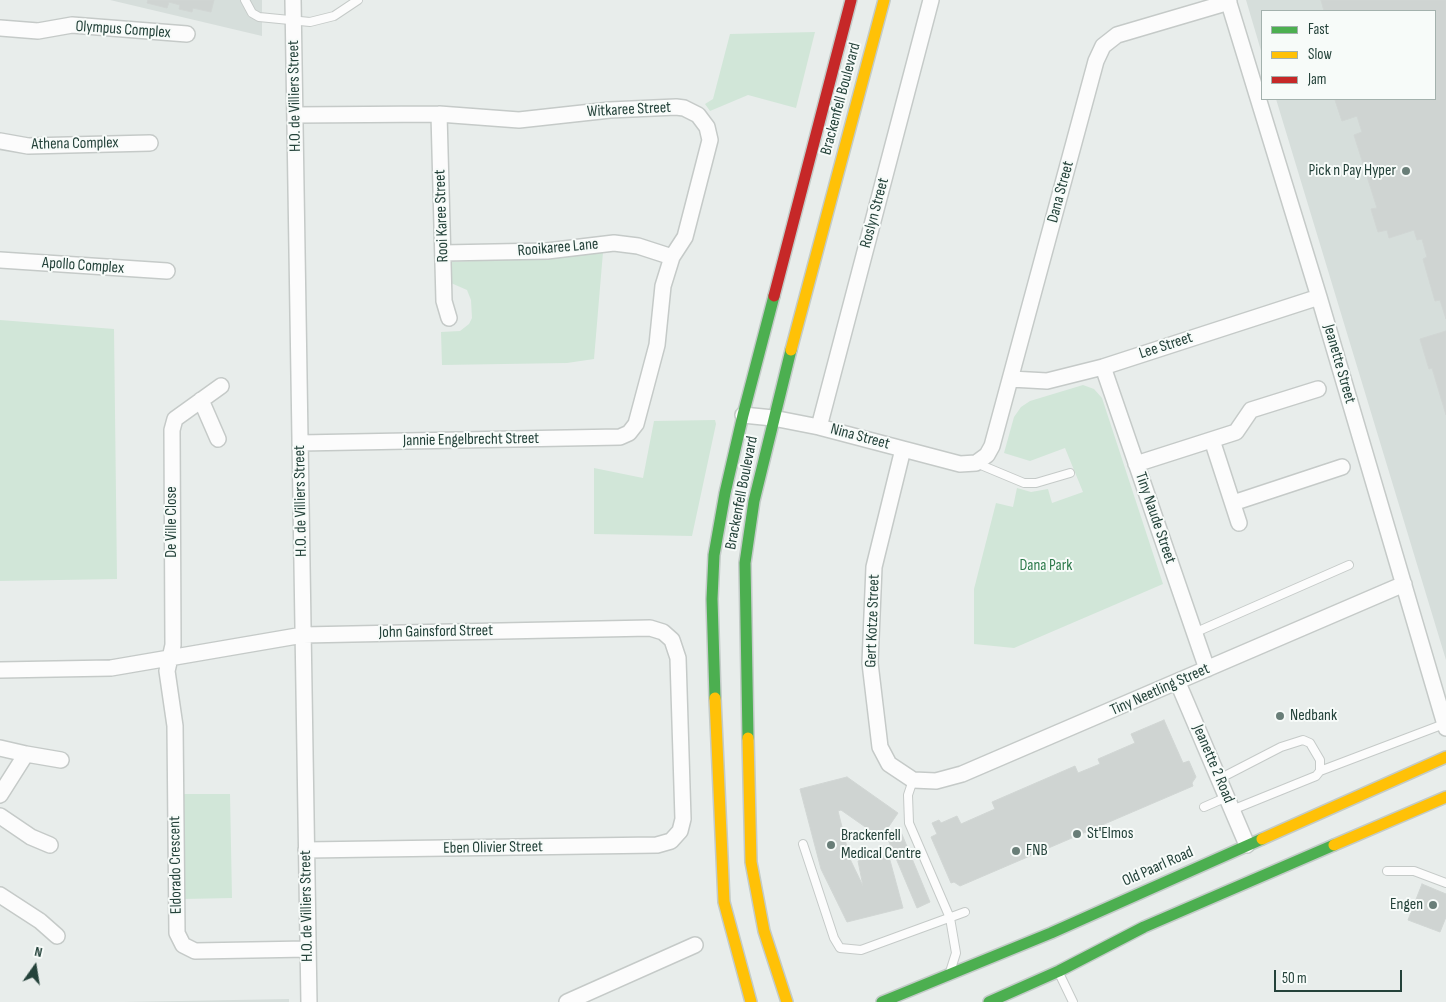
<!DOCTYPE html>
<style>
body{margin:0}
#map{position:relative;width:1446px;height:1002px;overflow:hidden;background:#e8edeb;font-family:"Sofia Sans Condensed",sans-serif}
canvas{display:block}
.legend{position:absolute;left:1261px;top:10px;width:175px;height:90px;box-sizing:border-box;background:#f7fbf9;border:1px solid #a3b1ad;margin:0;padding:6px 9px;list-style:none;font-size:15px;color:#24423a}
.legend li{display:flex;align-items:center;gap:10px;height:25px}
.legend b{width:25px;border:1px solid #a3b1ad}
.north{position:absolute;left:10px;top:942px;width:50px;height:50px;-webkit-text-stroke:4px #f7fbf9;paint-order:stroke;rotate:13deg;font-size:14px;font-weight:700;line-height:20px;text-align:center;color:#24423a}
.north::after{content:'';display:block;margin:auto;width:18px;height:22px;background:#24423a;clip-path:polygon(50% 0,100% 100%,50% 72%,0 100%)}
.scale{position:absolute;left:1274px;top:970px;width:128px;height:22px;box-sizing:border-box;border:2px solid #24423a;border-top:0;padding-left:6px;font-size:15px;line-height:18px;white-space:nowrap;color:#24423a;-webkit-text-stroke:4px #f7fbf9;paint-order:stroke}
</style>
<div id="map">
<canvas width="1446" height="1002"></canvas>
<ul class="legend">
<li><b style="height:6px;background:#4caf50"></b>Fast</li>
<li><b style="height:6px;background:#ffc107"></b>Slow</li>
<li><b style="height:6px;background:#c62828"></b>Jam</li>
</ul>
<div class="north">N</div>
<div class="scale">50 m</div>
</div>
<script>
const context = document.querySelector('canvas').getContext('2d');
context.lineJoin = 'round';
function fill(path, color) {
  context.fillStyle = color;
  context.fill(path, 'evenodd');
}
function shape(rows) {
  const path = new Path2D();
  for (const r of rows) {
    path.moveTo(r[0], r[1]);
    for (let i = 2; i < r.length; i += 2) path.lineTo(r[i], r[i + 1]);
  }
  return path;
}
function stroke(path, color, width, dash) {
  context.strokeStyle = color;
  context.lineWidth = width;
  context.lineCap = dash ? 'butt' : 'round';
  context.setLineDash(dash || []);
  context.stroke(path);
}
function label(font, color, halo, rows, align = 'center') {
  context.font = font + ' "Sofia Sans Condensed",sans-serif';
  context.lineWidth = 4;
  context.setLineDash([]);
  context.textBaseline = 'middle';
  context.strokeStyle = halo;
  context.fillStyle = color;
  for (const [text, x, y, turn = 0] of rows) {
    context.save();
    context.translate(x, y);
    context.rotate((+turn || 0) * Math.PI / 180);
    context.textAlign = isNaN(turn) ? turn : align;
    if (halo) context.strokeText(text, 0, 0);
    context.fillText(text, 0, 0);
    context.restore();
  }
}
fill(shape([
 [110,0,262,0,262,36],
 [1246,0,1446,0,1446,660,1276,99,1435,99,1435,11,1262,11,1262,54],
 [289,999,289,1002,124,1002]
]), '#d6dedb');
fill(shape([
 [815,32,796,108,748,95,710,111,705,104,713,99,730,34],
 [603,252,594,359,567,363,442,365,441,332,460,331,469,324,472,318,471,300,467,290,451,283,450,262,547,258],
 [0,320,114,329,117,579,0,581],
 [1083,385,1094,389,1102,398,1163,584,1014,648,974,644,974,589,996,503,1013,507,1017,488,1031,492,1048,489,1052,503,1083,492,1065,448,1030,461,1004,453,1014,417,1021,407,1030,401],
 [715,420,716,424,692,536,594,534,594,468,643,478,654,421],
 [183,794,230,794,232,898,184,899]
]), '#d1e6d8');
const building = shape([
 [148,0,214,0,211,12,193,8,192,12,179,9,180,5,169,2,167,8,147,3,148,0],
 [1321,0,1446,0,1446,319,1440,300,1435,301,1423,259,1427,257,1422,239,1417,240,1414,230,1389,238,1387,230,1378,232,1371,209,1377,208,1354,135,1362,132,1357,116,1342,121,1335,100,1435,99,1435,11,1324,11,1321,0],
 [1446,331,1446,415,1432,368,1429,369,1420,339,1446,331],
 [1164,720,1183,763,1189,761,1196,777,1192,783,1193,786,960,886,954,882,951,883,931,837,937,834,932,823,939,820,941,823,957,816,961,824,995,809,992,802,1075,766,1078,773,1100,764,1098,759,1135,743,1131,734,1164,720],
 [847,777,898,813,881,838,841,810,838,811,850,859,863,886,858,861,888,853,903,908,847,922,821,869,800,789,847,777],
 [901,832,930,902,917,908,887,837,901,832],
 [1422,884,1446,894,1446,917,1440,932,1408,920,1422,884]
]);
fill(building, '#cfd4d2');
stroke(building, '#d1d6d4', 1);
const lane = shape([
 [245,0,252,13,259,17,310,22,334,16,358,0],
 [976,463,1024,483,1036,483,1070,473],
 [1194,633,1349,565],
 [1320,771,1444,724],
 [1219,779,1281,747,1303,740,1310,743,1320,760,1320,771,1316,776,1232,810],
 [913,780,908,795,909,823,950,918,956,953,950,972],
 [1204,807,1227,797],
 [803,844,834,938,840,948,861,950,965,912],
 [1387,871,1414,871,1446,883],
 [1059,973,1073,1002]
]);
const street = shape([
 [293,0,309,1002],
 [1228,0,1319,297,1446,728],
 [0,28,38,31,72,25,187,34],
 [439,114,444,301,449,318],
 [295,115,439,114,519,120,610,110,676,107,684,108,698,115,707,127,710,140,685,237,672,257,663,286,657,345,636,424,629,433,620,437,300,443],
 [0,141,28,146,150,143],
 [443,253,547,251,614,243,638,246,672,257],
 [0,260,167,271],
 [1103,367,1207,669],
 [1011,379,1047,381,1103,367,1319,297],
 [221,386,175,419,172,430,173,645,167,671,175,726,177,933,183,945,195,951,308,949],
 [201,400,218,439],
 [743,415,773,418,819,427,960,464,976,463,987,455,992,446,1096,61,1103,46,1117,35,1229,2],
 [819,427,931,0],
 [1212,440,1239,523],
 [903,449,874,567,870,663,880,747,889,764,913,780,936,781,962,774,1404,584],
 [1136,464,1236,432,1251,410,1318,389],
 [1233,503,1342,467],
 [0,670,111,668,303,635,650,628,663,632,672,640,678,658,683,819,680,831,671,841,657,845,306,850],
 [1178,683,1247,845],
 [0,748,26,754,0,795],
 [26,754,61,760],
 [0,816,31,837,50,845],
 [0,895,40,921,57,936],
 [567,1002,695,945]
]);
const fast = shape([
 [715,698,712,599,714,555,725,493,743,415,774,296],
 [748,738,745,563,754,501,791,350],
 [882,1002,1051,933,1262,839],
 [989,1002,1059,971,1144,927,1334,845]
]);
const slow = shape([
 [791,350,884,0],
 [715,698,724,902,751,1002],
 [748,738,751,862,764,931,787,1002],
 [1262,839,1446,757],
 [1334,845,1446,797]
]);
const jam = shape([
 [774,296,851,0]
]);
stroke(lane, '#c5cac8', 10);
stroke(street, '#c5cac8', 18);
stroke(fast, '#c3cbc8', 14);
stroke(slow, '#c3cbc8', 14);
stroke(jam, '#c3cbc8', 14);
stroke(lane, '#fcfcfc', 8);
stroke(street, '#fcfcfc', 15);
stroke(fast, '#4caf50', 11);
stroke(slow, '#ffc107', 11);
stroke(jam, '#c62828', 11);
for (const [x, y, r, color] of [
 [1406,171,5,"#697e78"],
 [1280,716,5,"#697e78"],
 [1077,834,5,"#697e78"],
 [831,845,5,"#697e78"],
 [1016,851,5,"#697e78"],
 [1433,905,5,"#697e78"]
]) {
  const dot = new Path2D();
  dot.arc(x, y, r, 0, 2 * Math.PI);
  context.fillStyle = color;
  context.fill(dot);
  stroke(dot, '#f7fbf9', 2);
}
label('16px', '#24423a', '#f7fbf9', [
 ["Olympus Complex",123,30,4],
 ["H.O. de Villiers Street",295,96,-91],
 ["Brackenfell Boulevard",841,99,-75],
 ["Witkaree Street",629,110,-3],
 ["Athena Complex",75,144,-1],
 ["Dana Street",1061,192,-75],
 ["Roslyn Street",875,213,-75],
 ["Rooi Karee Street",442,216,-92],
 ["Rooikaree Lane",558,248,-5],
 ["Apollo Complex",83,266,4],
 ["Lee Street",1166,346,-18],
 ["Jeanette Street",1339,364,74],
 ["Nina Street",860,437,15],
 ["Jannie Engelbrecht Street",471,440,-1],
 ["Brackenfell Boulevard",742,493,-79],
 ["H.O. de Villiers Street",301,501,-91],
 ["Tiny Naude Street",1155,518,71],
 ["De Ville Close",172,522,-90],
 ["Gert Kotze Street",873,621,-88],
 ["John Gainsford Street",436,632,-1],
 ["Tiny Neetling Street",1160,690,-24],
 ["Jeanette 2 Road",1213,764,67],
 ["Eben Olivier Street",493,848,-1],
 ["Eldorado Crescent",176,865,-91],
 ["Old Paarl Road",1158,867,-24],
 ["H.O. de Villiers Street",307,906,-91]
]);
label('16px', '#24423a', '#f7fbf9', [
 ["Pick n Pay Hyper",1396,171,"right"],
 ["Nedbank",1290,716],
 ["St'Elmos",1087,834],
 ["Brackenfell",841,836],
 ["Medical Centre",841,854],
 ["FNB",1026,851],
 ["Engen",1423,905,"right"]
], 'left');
label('16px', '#2d7a4b', '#f7fbf9', [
 ["Dana Park",1046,566]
]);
</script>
